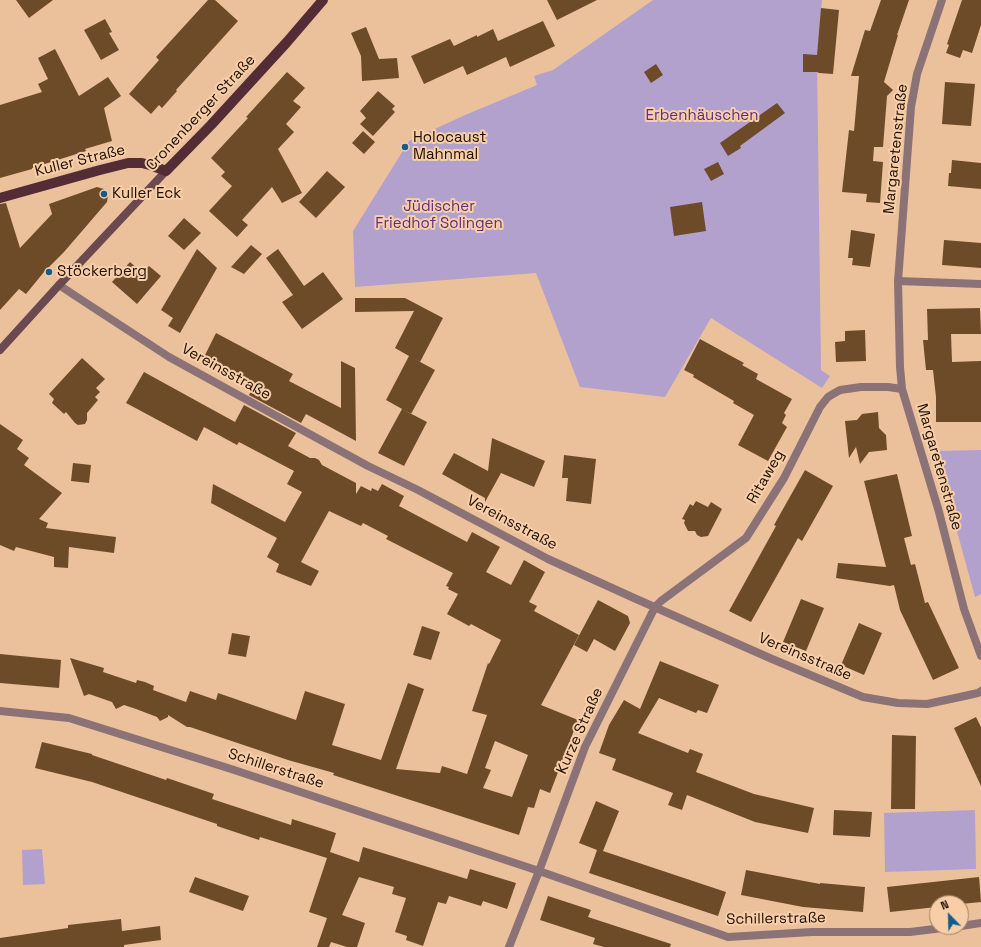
<!DOCTYPE html>
<meta charset="utf-8">
<style>
body{margin:0}
#map{position:relative;width:981px;height:947px;overflow:hidden;background:#ebc19b;font-family:"Space Grotesk",sans-serif}
canvas{display:block}
.north{position:absolute;left:929px;top:895px;width:40px;height:40px;box-sizing:border-box;background:#f8cea8;border:1px solid #a08266;border-radius:50%;rotate:337deg;font-size:11px;font-weight:700;line-height:16px;text-align:center;color:#1d0f03}
.north::after{content:'';display:block;margin:auto;width:14px;height:18px;background:#105e91;clip-path:polygon(50% 0,100% 100%,50% 72%,0 100%)}
</style>
<div id="map">
<canvas width="981" height="947"></canvas>
<div class="north">N</div>
</div>
<script>
const context = document.querySelector('canvas').getContext('2d');
context.lineJoin = 'round';
function fill(path, color) {
  context.fillStyle = color;
  context.fill(path, 'evenodd');
}
function shape(rows) {
  const path = new Path2D();
  for (const r of rows) {
    path.moveTo(r[0], r[1]);
    for (let i = 2; i < r.length; i += 2) path.lineTo(r[i], r[i + 1]);
  }
  return path;
}
function stroke(path, color, width, dash) {
  context.strokeStyle = color;
  context.lineWidth = width;
  context.lineCap = dash ? 'butt' : 'round';
  context.setLineDash(dash || []);
  context.stroke(path);
}
function label(font, color, halo, rows, align = 'center') {
  context.font = font + ' "Space Grotesk",sans-serif';
  context.lineWidth = 4;
  context.setLineDash([]);
  context.textBaseline = 'middle';
  context.strokeStyle = halo;
  context.fillStyle = color;
  for (const [text, x, y, turn = 0] of rows) {
    context.save();
    context.translate(x, y);
    context.rotate((+turn || 0) * Math.PI / 180);
    context.textAlign = isNaN(turn) ? turn : align;
    if (halo) context.strokeText(text, 0, 0);
    context.fillText(text, 0, 0);
    context.restore();
  }
}
fill(shape([
 [653,0,822,0,817,59,821,370,830,376,822,388,711,318,665,397,580,387,536,273,355,287,353,231,409,141,465,115,537,85,534,76,553,70],
 [981,450,981,594,975,597,935,451],
 [975,810,976,869,885,872,884,813],
 [42,849,45,884,23,885,22,850]
]), '#b3a1cd');
fill(shape([
 [16,0,53,0,29,18],
 [208,0,215,0,238,21,176,90,177,91,162,108,159,105,151,114,129,94,159,60,156,57],
 [547,0,597,0,557,20],
 [881,0,909,0,897,35,898,35,884,82,893,90,887,96,883,147,874,147,873,161,883,162,880,203,866,202,867,194,842,192,849,130,854,131,859,76,851,76,865,30,870,31],
 [962,0,981,0,981,25,972,53,963,50,960,58,946,53,949,45,947,44],
 [821,8,839,10,833,74,819,73,817,72,803,72,803,54,817,55],
 [105,19,112,32,109,33,119,50,101,60,84,30],
 [543,21,555,46,510,67,506,57,467,75,463,66,424,84,411,56,450,39,454,46,477,35,477,37,493,29,498,41],
 [366,27,379,59,397,58,399,78,362,81,361,56,351,33],
 [55,49,79,96,108,77,121,96,104,108,112,141,85,149,86,151,32,168,32,169,0,178,0,105,42,92,38,84,48,79,38,58],
 [656,64,663,75,651,83,644,72],
 [287,72,305,88,293,101,301,107,286,124,294,132,278,149,302,193,282,203,272,187,242,220,248,225,237,237,209,211,232,186,221,176,225,172,211,158,248,118,246,117],
 [945,82,975,84,971,126,942,124],
 [378,91,395,106,392,109,395,112,373,136,360,124,366,118,360,111],
 [777,103,785,113,740,146,741,148,728,156,720,143],
 [363,131,375,142,364,154,352,143],
 [952,160,981,163,981,189,948,186,949,173,951,173],
 [718,162,724,174,711,181,704,169],
 [327,171,345,187,316,218,299,202],
 [97,187,104,189,108,195,107,202,64,252,44,272,26,294,19,289,0,310,0,204,6,203,20,248,52,214,49,204],
 [702,202,706,231,674,236,670,207],
 [184,218,201,233,184,250,168,236],
 [851,230,875,234,870,267,852,265,853,258,848,258],
 [944,240,981,243,981,268,942,265],
 [251,245,262,254,244,274,231,267],
 [197,249,217,268,180,333,168,326,173,318,161,310],
 [278,249,304,286,323,272,343,299,302,329,282,302,293,295,266,258],
 [130,262,142,273,149,266,161,276,137,304,112,282],
 [355,298,405,298,443,318,420,362,411,357,435,370,411,414,386,400,409,356,395,348,414,311,355,312],
 [980,308,981,334,951,334,952,362,981,361,981,422,936,422,936,397,933,370,926,370,923,340,928,340,927,309],
 [865,330,866,361,836,362,835,342,845,341,845,331],
 [216,333,293,374,289,381,341,408,341,361,355,368,356,441,306,414,301,423,249,395,254,386,203,359],
 [700,339,744,363,742,365,758,374,756,379,792,399,784,413,786,415,782,423,787,427,768,461,738,445,754,415,733,403,734,401,693,377,694,375,684,370],
 [82,358,105,379,96,388,100,392,95,397,98,400,87,413,87,420,85,424,78,425,75,423,66,412,64,414,52,403,54,399,49,394],
 [144,372,235,422,244,405,296,433,288,446,310,458,315,458,319,460,322,465,356,483,356,494,361,486,371,491,372,488,378,491,382,484,404,496,399,506,467,542,472,532,500,547,486,572,511,585,524,560,545,572,529,602,537,606,534,611,579,635,541,705,578,720,550,793,540,789,534,808,528,807,519,835,333,775,334,773,288,760,190,727,187,727,168,715,168,717,160,721,157,717,136,709,124,705,116,709,112,702,89,694,84,696,70,658,104,668,103,672,136,683,137,680,145,682,154,686,153,690,186,702,190,691,216,700,218,693,296,720,305,691,345,704,332,745,381,760,408,683,424,689,396,769,440,773,442,766,467,774,487,715,472,711,488,663,489,664,501,640,471,624,469,626,447,614,458,594,448,589,449,587,446,586,453,573,386,539,388,536,363,523,361,526,329,511,301,562,319,571,311,586,276,572,279,564,267,557,277,538,211,503,213,484,285,522,302,492,287,484,294,471,239,442,237,445,204,427,197,441,126,403],
 [495,741,528,755,512,797,483,788,491,770,485,768],
 [402,409,427,422,404,466,378,453],
 [878,412,879,428,886,435,887,450,869,452,860,464,856,447,849,458,845,421,857,420,862,414],
 [0,424,23,440,17,449,29,458,24,465,62,493,39,519,48,523,46,528,116,537,114,553,69,547,68,568,54,567,54,557,16,547,14,551,0,545],
 [492,438,545,461,534,487,501,473,485,502,485,498,442,474,454,453,488,471],
 [564,455,596,459,591,504,566,501,568,478,562,478],
 [73,463,91,465,89,483,71,481],
 [805,470,833,486,802,541,798,538,751,622,729,611,776,526,774,525],
 [897,474,912,536,904,538,911,565,915,564,925,603,928,602,959,668,933,680,900,610,894,585,890,586,836,578,838,563,886,567,864,481],
 [696,501,708,507,711,502,722,509,708,536,701,537,697,535,695,531,688,531,684,523,685,520,682,519,690,504,693,506],
 [801,599,824,608,806,651,783,642],
 [598,600,628,616,630,623,615,651,594,639,587,652,574,645],
 [859,623,882,633,864,675,841,665],
 [422,626,440,632,431,660,413,655],
 [232,633,250,636,246,657,228,654],
 [0,654,61,660,59,688,0,683],
 [660,661,719,685,707,713,698,710,696,713,659,698,638,733,688,753,690,749,703,754,696,772,754,794,814,808,808,833,755,822,687,795,682,810,668,805,673,793,612,770,616,759,599,753,609,725,624,700,640,709],
 [976,717,981,727,981,786,954,728],
 [892,735,916,736,915,809,891,809],
 [42,742,92,754,92,755,166,780,167,778,214,794,212,799,291,825,292,819,336,833,330,852,359,862,363,847,467,879,470,869,516,883,507,909,483,901,481,906,449,896,446,904,438,902,423,946,406,940,407,936,395,932,406,898,392,894,394,887,359,877,342,915,365,923,357,947,347,947,331,942,329,947,317,947,327,918,309,912,327,858,260,837,259,840,217,826,217,824,92,782,35,768],
 [596,801,619,811,603,851,726,892,718,916,589,873,597,850,579,843],
 [834,810,872,812,870,837,833,835],
 [746,870,820,884,820,883,865,887,863,912,803,907,741,895],
 [195,877,249,896,243,911,189,892],
 [979,877,981,902,961,904,961,903,937,903,937,907,890,912,887,887],
 [548,896,591,910,588,917,671,944,670,947,604,947,593,944,595,938,540,920],
 [121,919,122,931,160,926,161,940,124,945,124,947,0,947,0,938,68,928,68,925]
]), '#6e4b28');
stroke(shape([
 [942,0,917,74,911,107,898,281,900,367,902,389,939,512,964,609,981,656],
 [898,281,981,284],
 [59,285,74,295,169,357,229,390,368,466,418,490,548,559,634,598,772,659,863,697,898,703,927,704,960,697,978,693,981,691],
 [0,711,69,718,228,768,539,871,728,937,812,932,910,932,951,927],
 [961,926,981,923],
 [509,947,539,871,585,747,655,607,661,601,746,538,784,478,820,407,828,397,833,394,840,390,861,387,888,387,902,389]
]), '#8b7277', 8);
stroke(shape([
 [0,350,59,285,166,171]
]), '#6b4951', 8);
stroke(shape([
 [0,198,100,170,128,163,142,163,153,166,166,171,211,125,287,42,323,0]
]), '#532c36', 10);
for (const [x, y, r, color] of [
 [405,147,4,"#105e91"],
 [104,194,4,"#105e91"],
 [49,272,4,"#105e91"]
]) {
  const dot = new Path2D();
  dot.arc(x, y, r, 0, 2 * Math.PI);
  context.fillStyle = color;
  context.fill(dot);
  stroke(dot, '#f8cea8', 1.5);
}
label('15px', '#1d0f03', '#f8cea8', [
 ["Cronenberger Straße",201,113,-47],
 ["Margaretenstraße",896,149,-84],
 ["Kuller Straße",80,161,-14],
 ["Vereinsstraße",226,372,29],
 ["Margaretenstraße",939,467,74],
 ["Ritaweg",766,477,-60],
 ["Vereinsstraße",512,523,28],
 ["Vereinsstraße",805,657,23],
 ["Kurze Straße",580,731,-66],
 ["Schillerstraße",276,769,18],
 ["Schillerstraße",776,919,-1]
]);
label('15px', '#592e83', '#f8cea8', [
 ["Erbenhäuschen",702,116],
 ["Jüdischer",439,207],
 ["Friedhof Solingen",439,224]
]);
label('15px', '#1d0f03', '#f8cea8', [
 ["Holocaust",413,138],
 ["Mahnmal",413,155],
 ["Kuller Eck",112,194],
 ["Stöckerberg",57,272]
], 'left');
</script>
